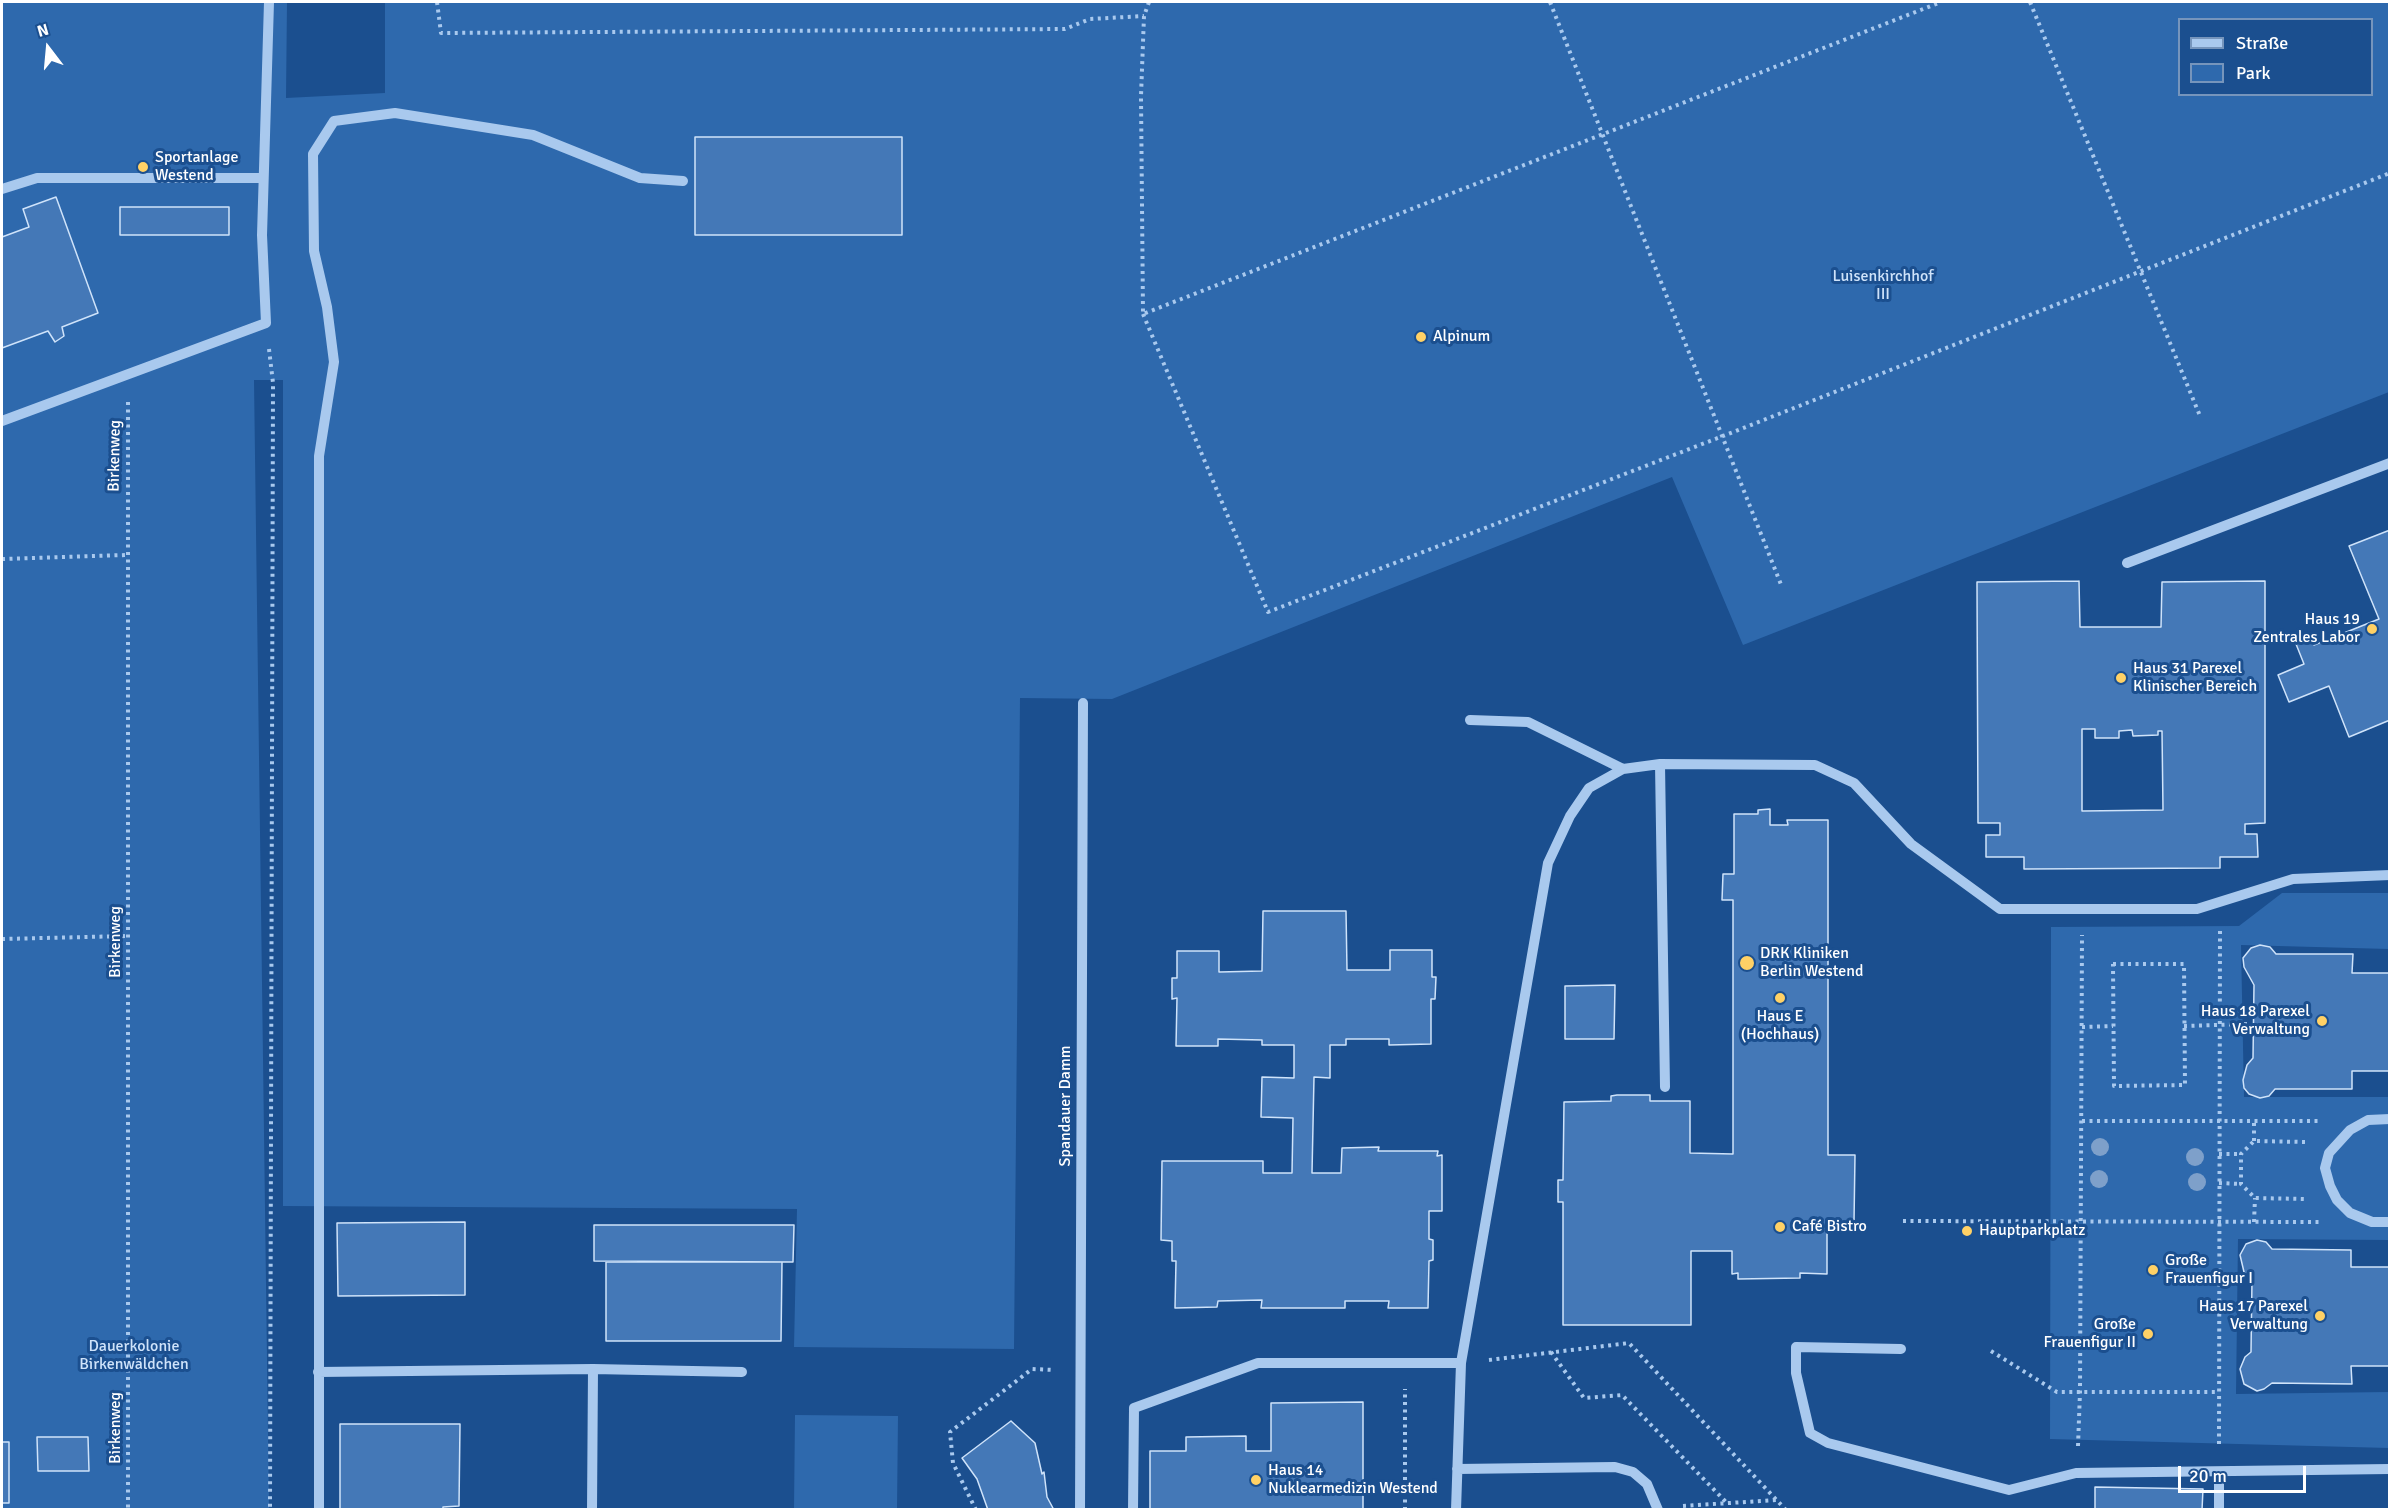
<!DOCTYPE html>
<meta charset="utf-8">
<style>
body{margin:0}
#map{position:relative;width:2391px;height:1511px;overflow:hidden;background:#1b4f8f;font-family:Signika,sans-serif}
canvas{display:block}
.frame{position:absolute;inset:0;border:3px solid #fff;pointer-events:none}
.legend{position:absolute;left:2178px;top:18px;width:195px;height:78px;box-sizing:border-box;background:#1b4f8f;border:2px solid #7695bc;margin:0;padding:8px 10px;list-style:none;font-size:18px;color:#fff}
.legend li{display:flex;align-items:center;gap:12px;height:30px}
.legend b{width:30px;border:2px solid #7695bc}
.north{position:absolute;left:18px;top:18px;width:60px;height:60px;-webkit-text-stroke:4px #1b4f8f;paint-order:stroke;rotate:344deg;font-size:16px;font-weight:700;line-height:24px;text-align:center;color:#fff}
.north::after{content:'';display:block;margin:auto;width:21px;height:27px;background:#fff;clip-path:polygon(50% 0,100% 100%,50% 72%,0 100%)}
.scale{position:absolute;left:2178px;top:1466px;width:128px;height:27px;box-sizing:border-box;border:3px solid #fff;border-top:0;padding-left:8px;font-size:18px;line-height:21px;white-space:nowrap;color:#fff;-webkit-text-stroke:4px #1b4f8f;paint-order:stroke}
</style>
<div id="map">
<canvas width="2391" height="1511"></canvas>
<div class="frame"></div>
<ul class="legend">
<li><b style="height:8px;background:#a9c9ee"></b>Straße</li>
<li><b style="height:16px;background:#2e69ad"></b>Park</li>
</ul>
<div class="north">N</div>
<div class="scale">20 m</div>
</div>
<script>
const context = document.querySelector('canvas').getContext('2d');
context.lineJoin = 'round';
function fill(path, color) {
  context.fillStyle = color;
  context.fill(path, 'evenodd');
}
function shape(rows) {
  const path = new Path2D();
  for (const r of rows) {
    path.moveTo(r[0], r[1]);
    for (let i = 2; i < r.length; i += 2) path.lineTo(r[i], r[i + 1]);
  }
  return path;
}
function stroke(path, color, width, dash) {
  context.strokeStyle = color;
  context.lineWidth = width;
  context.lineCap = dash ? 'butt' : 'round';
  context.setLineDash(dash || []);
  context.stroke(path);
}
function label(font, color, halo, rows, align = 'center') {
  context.font = font + ' Signika,sans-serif';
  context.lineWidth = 6;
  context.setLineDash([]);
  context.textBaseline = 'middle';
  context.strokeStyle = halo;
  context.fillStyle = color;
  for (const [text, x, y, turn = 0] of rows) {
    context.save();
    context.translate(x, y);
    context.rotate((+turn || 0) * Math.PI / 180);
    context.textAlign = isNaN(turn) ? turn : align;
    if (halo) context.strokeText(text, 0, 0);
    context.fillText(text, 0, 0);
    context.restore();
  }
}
fill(shape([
 [2,2,287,2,286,98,385,93,385,2,2389,2,2389,392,1743,645,1672,477,1112,699,1020,698,1014,1349,794,1347,797,1209,283,1206,283,380,254,380,269,1509,2,1510],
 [2180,20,2372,20,2372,94,2180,94],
 [2282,893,2389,893,2389,949,2241,945,2244,1097,2389,1097,2390,1240,2238,1239,2236,1394,2389,1392,2389,1448,2050,1439,2051,927,2239,926],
 [795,1415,898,1416,897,1509,794,1509]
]), '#2e69ad');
const building = shape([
 [695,137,902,137,902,235,695,235,695,137],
 [56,197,98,313,62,327,64,336,55,342,48,331,2,348,2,237,29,227,23,209,56,197],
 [120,207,229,207,229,235,120,235,120,207],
 [2390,530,2390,720,2349,737,2329,686,2289,702,2278,675,2304,664,2296,644,2312,638,2314,645,2379,619,2349,546,2390,530],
 [2079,581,2080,627,2161,627,2162,582,2265,581,2265,823,2245,824,2245,834,2257,834,2258,857,2220,857,2220,868,2024,869,2024,857,1986,857,1986,835,2000,835,2000,823,1978,823,1977,582,2079,581],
 [2082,729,2095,729,2095,738,2119,738,2119,731,2132,730,2133,736,2158,735,2158,731,2162,731,2163,810,2082,811,2082,729],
 [1770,809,1770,825,1788,825,1787,820,1828,820,1828,1155,1855,1155,1854,1222,1827,1222,1827,1274,1800,1273,1800,1278,1738,1279,1738,1273,1732,1274,1732,1251,1691,1251,1691,1325,1563,1325,1563,1202,1558,1202,1558,1180,1563,1180,1564,1102,1611,1101,1611,1096,1617,1095,1650,1095,1650,1101,1690,1101,1690,1153,1733,1154,1733,900,1722,900,1723,874,1734,874,1734,814,1758,814,1758,810,1770,809],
 [1263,911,1346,911,1347,970,1390,970,1390,950,1432,950,1432,977,1436,977,1435,999,1431,999,1431,1044,1389,1045,1389,1039,1346,1039,1346,1045,1330,1045,1330,1078,1314,1077,1312,1173,1341,1173,1342,1148,1379,1147,1378,1151,1438,1151,1437,1156,1442,1155,1442,1211,1429,1211,1429,1239,1433,1240,1433,1260,1429,1261,1428,1308,1388,1308,1389,1301,1345,1301,1345,1308,1261,1308,1262,1300,1218,1301,1217,1307,1175,1308,1176,1261,1172,1261,1172,1241,1161,1240,1162,1161,1263,1161,1263,1173,1292,1173,1293,1118,1261,1117,1262,1077,1294,1078,1294,1045,1262,1045,1262,1040,1218,1039,1218,1046,1176,1046,1177,998,1172,999,1172,978,1177,978,1177,951,1219,951,1219,972,1262,971,1263,911],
 [2260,945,2270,947,2276,954,2353,954,2352,973,2390,973,2390,1071,2352,1071,2352,1089,2275,1089,2269,1096,2260,1098,2249,1094,2244,1088,2243,1080,2247,1065,2253,1058,2254,985,2244,967,2243,958,2251,948,2260,945],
 [1615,985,1614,1039,1565,1039,1565,986,1615,985],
 [465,1222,465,1295,338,1296,337,1223,465,1222],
 [594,1225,794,1225,793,1262,594,1261,594,1225],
 [2257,1240,2266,1242,2272,1249,2351,1250,2351,1267,2390,1267,2390,1366,2351,1366,2352,1384,2272,1383,2264,1389,2257,1391,2244,1384,2240,1369,2245,1357,2251,1352,2252,1280,2244,1272,2240,1255,2246,1244,2257,1240],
 [606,1262,782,1262,781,1341,606,1341,606,1262],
 [1363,1402,1363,1510,1150,1510,1150,1451,1186,1451,1186,1437,1246,1436,1246,1451,1271,1451,1271,1403,1363,1402],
 [1011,1421,1035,1443,1042,1474,1044,1472,1047,1497,1054,1510,988,1510,977,1479,962,1458,1011,1421],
 [340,1424,460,1424,459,1506,443,1507,443,1510,340,1510,340,1424],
 [37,1437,88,1437,89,1471,38,1471,37,1437],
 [2,1442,9,1442,9,1503,2,1503,2,1442],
 [2095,1487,2203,1489,2202,1510,2095,1510,2095,1487]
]);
fill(building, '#4478b7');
stroke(building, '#cfe3fa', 1.5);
stroke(shape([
 [437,2,441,33,1065,29,1090,19,1144,16],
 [1149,2,1144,16,1141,96,1143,314,1941,2],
 [1550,2,1782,587],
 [2030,2,2200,416],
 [1143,314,1268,612,1723,436,2390,173],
 [269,349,273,383,270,1510],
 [128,402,128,1510],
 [2,559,126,555],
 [2,939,128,936],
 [2113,964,2184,964,2185,1085,2114,1086,2113,964],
 [2184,1026,2249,1024],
 [2082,1027,2113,1026],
 [2082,1121,2319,1121],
 [2254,1141,2254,1121],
 [2305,1142,2254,1141,2241,1154,2241,1184,2255,1198,2305,1199],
 [2219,1154,2241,1154],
 [2219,1183,2241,1184],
 [1903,1221,2319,1222],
 [2254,1222,2255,1198],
 [1991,1351,2057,1392,2219,1392],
 [1551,1352,1584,1398,1622,1395,1726,1502],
 [1489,1360,1629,1343,1786,1510],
 [2219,1444,2220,929],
 [2078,1446,2080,1392,2082,935],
 [1683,1506,1776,1500],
 [976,1510,953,1463,950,1432,1032,1369,1054,1370],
 [1405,1510,1405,1389]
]), '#a9c9ee', 4, [3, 4.5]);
stroke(shape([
 [2,189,37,178,263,178],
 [2,421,266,323,262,235,269,2],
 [2127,563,2390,463],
 [1470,720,1528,722,1623,769],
 [1660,764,1665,1087],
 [2390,1119,2368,1120,2350,1130,2329,1153,2325,1168,2330,1186,2337,1200,2350,1213,2372,1222,2390,1222],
 [1901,1349,1796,1347,1796,1373,1810,1433,1828,1443,2009,1490,2076,1473,2390,1469],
 [318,1372,593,1369,742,1372],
 [1457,1469,1615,1467,1633,1472,1647,1484,1658,1510],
 [2219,1473,2219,1510],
 [319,1510,319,456,334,362,327,307,314,251,313,154,334,121,395,113,533,135,640,178,683,181],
 [592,1510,593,1369],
 [1080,1510,1083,703],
 [1133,1510,1134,1408,1258,1363,1461,1363],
 [1456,1510,1461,1363,1548,863,1570,816,1589,788,1623,769,1660,764,1815,765,1854,783,1911,844,2000,909,2197,909,2293,879,2390,875]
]), '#a9c9ee', 10);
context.fillStyle = '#7ea0ca';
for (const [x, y] of [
 [2100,1147],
 [2195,1157],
 [2099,1179],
 [2197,1182]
]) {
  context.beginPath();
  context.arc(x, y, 9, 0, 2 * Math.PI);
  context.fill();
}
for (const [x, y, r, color] of [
 [143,167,6,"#ffd166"],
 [1421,337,6,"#ffd166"],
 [2372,629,6,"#ffd166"],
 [2121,678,6,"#ffd166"],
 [1747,963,8,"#ffd166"],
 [1780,998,6,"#ffd166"],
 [2322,1021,6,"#ffd166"],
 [1780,1227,6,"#ffd166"],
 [1967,1231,6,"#ffd166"],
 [2153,1270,6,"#ffd166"],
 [2320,1316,6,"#ffd166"],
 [2148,1334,6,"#ffd166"],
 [1256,1480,6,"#ffd166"]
]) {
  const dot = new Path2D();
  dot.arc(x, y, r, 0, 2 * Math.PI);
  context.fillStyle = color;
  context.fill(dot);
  stroke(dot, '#1b4f8f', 2);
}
label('16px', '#fff', '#1b4f8f', [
 ["Sportanlage",155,158],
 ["Westend",155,176],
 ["Alpinum",1433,337],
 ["Haus 19",2360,620,"right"],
 ["Zentrales Labor",2360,638,"right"],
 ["Haus 31 Parexel",2133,669],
 ["Klinischer Bereich",2133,687],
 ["DRK Kliniken",1760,954],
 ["Berlin Westend",1760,972],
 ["Haus 18 Parexel",2310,1012,"right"],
 ["Verwaltung",2310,1030,"right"],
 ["Haus E",1780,1017,"center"],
 ["(Hochhaus)",1780,1035,"center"],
 ["Café Bistro",1792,1227],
 ["Hauptparkplatz",1979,1231],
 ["Große",2165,1261],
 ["Frauenfigur I",2165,1279],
 ["Haus 17 Parexel",2308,1307,"right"],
 ["Verwaltung",2308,1325,"right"],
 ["Große",2136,1325,"right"],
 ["Frauenfigur II",2136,1343,"right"],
 ["Haus 14",1268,1471],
 ["Nuklearmedizin Westend",1268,1489]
], 'left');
label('16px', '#cfe3fa', '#1b4f8f', [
 ["Luisenkirchhof",1883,277],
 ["III",1883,295],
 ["Dauerkolonie",134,1347],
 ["Birkenwäldchen",134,1365]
]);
label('16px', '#fff', '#1b4f8f', [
 ["Birkenweg",115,456,-89],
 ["Birkenweg",116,942,-90],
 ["Spandauer Damm",1066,1106,-90],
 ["Birkenweg",116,1428,-90]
]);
</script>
